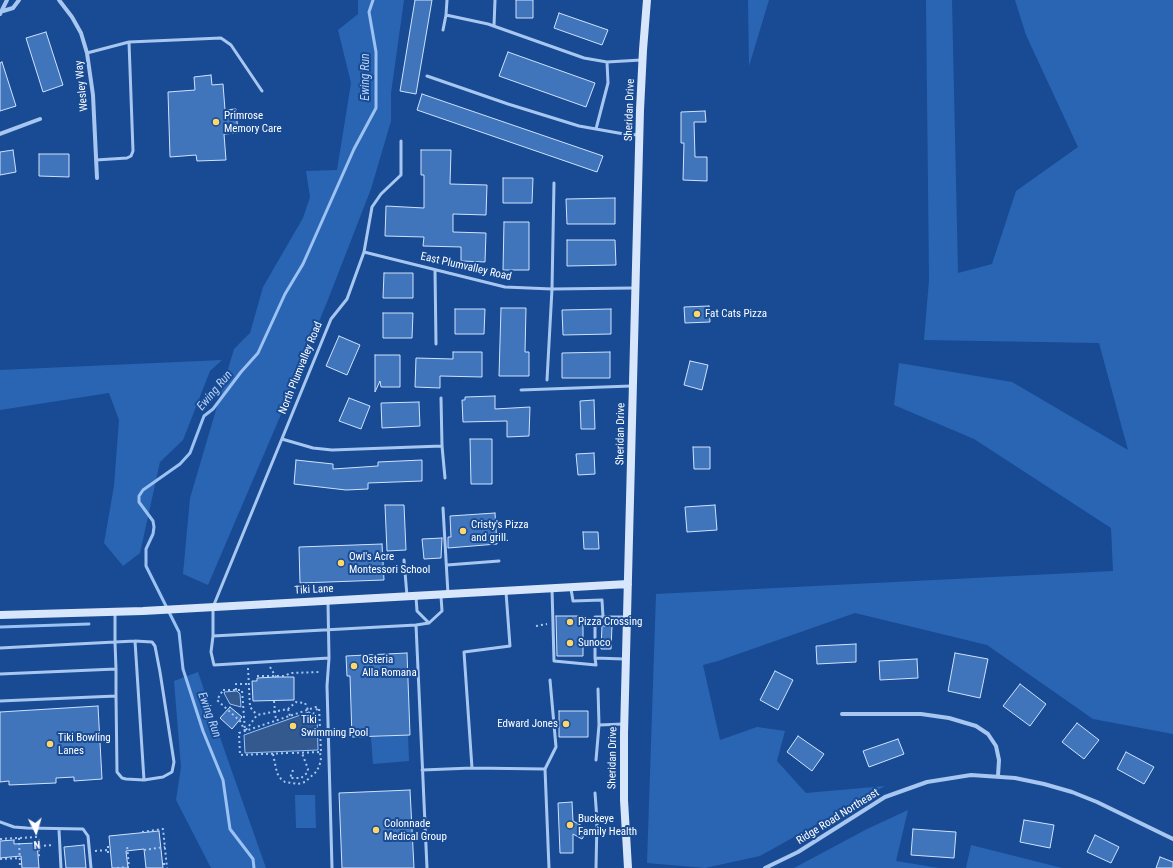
<!DOCTYPE html>
<style>
body{margin:0}
#map{position:relative;width:1173px;height:868px;overflow:hidden;background:#184b94;font-family:"Roboto Condensed",sans-serif}
canvas{display:block}
.north{position:absolute;left:16px;top:812px;width:40px;height:40px;-webkit-text-stroke:3px #184b94;paint-order:stroke;rotate:175deg;font-size:11px;font-weight:700;line-height:16px;text-align:center;color:#fff}
.north::after{content:'';display:block;margin:auto;width:14px;height:18px;background:#fff;clip-path:polygon(50% 0,100% 100%,50% 72%,0 100%)}
</style>
<div id="map">
<canvas width="1173" height="868"></canvas>
<div class="north">N</div>
</div>
<script>
const context = document.querySelector('canvas').getContext('2d');
context.lineJoin = 'round';
function fill(path, color) {
  context.fillStyle = color;
  context.fill(path, 'evenodd');
}
function shape(rows) {
  const path = new Path2D();
  for (const r of rows) {
    path.moveTo(r[0], r[1]);
    for (let i = 2; i < r.length; i += 2) path.lineTo(r[i], r[i + 1]);
  }
  return path;
}
function stroke(path, color, width, dash) {
  context.strokeStyle = color;
  context.lineWidth = width;
  context.lineCap = dash ? 'butt' : 'round';
  context.setLineDash(dash || []);
  context.stroke(path);
}
function label(font, color, halo, rows, align = 'center') {
  context.font = font + ' "Roboto Condensed",sans-serif';
  context.lineWidth = 4;
  context.setLineDash([]);
  context.textBaseline = 'middle';
  context.strokeStyle = halo;
  context.fillStyle = color;
  for (const [text, x, y, turn = 0] of rows) {
    context.save();
    context.translate(x, y);
    context.rotate((+turn || 0) * Math.PI / 180);
    context.textAlign = isNaN(turn) ? turn : align;
    if (halo) context.strokeText(text, 0, 0);
    context.fillText(text, 0, 0);
    context.restore();
  }
}
fill(shape([
 [358,0,404,0,391,93,391,121,371,189,329,297,291,391,208,585,183,574,190,498,234,349,250,333,263,287,303,218,310,197,306,171,337,170,351,83,338,30,358,14],
 [748,0,769,0,749,66],
 [926,0,952,0,958,273,992,264,1016,191,1078,147,1026,35,1015,0,1173,0,1173,734,1093,719,987,645,855,613,718,661,703,665,720,740,757,727,785,731,777,761,806,793,885,786,760,856,705,868,647,863,656,594,1113,571,1111,528,974,439,894,405,899,363,1012,382,1128,450,1099,343,924,340,929,280],
 [222,360,210,371,183,440,160,462,140,553,123,566,104,543,114,486,119,420,109,393,0,410,0,370],
 [198,672,223,746,266,868,211,868,176,800,181,767,174,681],
 [408,735,409,761,373,764,371,737],
 [295,795,315,795,316,828,296,828],
 [908,810,896,861,939,868,794,868,867,829],
 [971,845,1062,868,966,868]
]), '#2a65b3');
const water = shape([
 [237,691,240,694,241,707,230,704,225,695,224,692,237,691],
 [309,712,317,718,318,750,245,753,244,735,309,712]
]);
fill(water, '#34598e');
stroke(water, '#9bc2f3', 1);
stroke(shape([
 [0,627,89,624],
 [254,868,253,859,230,829,223,780,203,731,183,669,179,632,146,566,146,549,153,534,154,527,153,521,139,502,139,496,143,490,180,464,190,453,204,416,213,409,241,372,258,353,285,294,303,264,354,149,376,108,376,52,369,12,373,0]
]), '#9bc2f3', 3);
const building = shape([
 [415,0,432,0,416,94,400,91,415,0],
 [516,0,533,0,533,18,516,18,516,0],
 [559,13,608,30,602,45,554,28,559,13],
 [46,32,63,85,43,92,26,38,46,32],
 [508,52,595,83,586,107,499,76,508,52],
 [2,62,16,106,0,111,0,63,2,62],
 [211,75,212,85,223,84,225,110,236,109,238,133,224,134,226,160,197,161,196,155,170,157,168,92,195,90,194,77,211,75],
 [422,94,603,156,597,172,417,110,422,94],
 [705,111,706,122,694,122,695,157,707,157,707,181,683,180,684,143,681,143,681,112,705,111],
 [13,150,16,172,0,175,0,152,13,150],
 [421,150,451,150,450,184,487,185,486,215,453,214,453,232,486,233,485,262,461,261,461,247,423,246,424,237,385,236,386,206,424,208,424,175,421,175,421,150],
 [39,154,69,154,69,177,39,176,39,154],
 [503,178,533,178,532,203,503,203,503,178],
 [615,198,615,224,567,224,566,199,615,198],
 [504,222,529,222,529,270,503,270,504,222],
 [567,240,615,240,616,265,567,266,567,240],
 [384,273,413,273,413,298,383,298,384,273],
 [709,306,710,322,685,323,684,307,709,306],
 [501,308,526,308,525,352,529,352,529,376,499,376,501,308],
 [455,309,485,309,484,334,455,334,455,309],
 [611,309,611,334,563,335,562,310,611,309],
 [383,313,413,313,412,338,383,338,383,313],
 [339,336,360,345,347,375,326,366,339,336],
 [453,352,482,352,482,377,440,376,440,388,415,387,416,358,453,359,453,352],
 [610,352,610,378,562,378,562,353,610,352],
 [375,355,400,355,400,387,381,387,380,381,375,392,375,355],
 [690,361,708,365,702,390,684,385,690,361],
 [495,396,495,409,530,407,529,436,507,437,507,421,463,422,462,400,465,400,465,397,495,396],
 [349,398,370,406,361,429,339,421,349,398],
 [594,400,595,429,581,429,580,401,594,400],
 [419,402,420,426,382,428,381,403,419,402],
 [470,439,492,439,492,484,471,484,470,439],
 [693,447,710,447,710,469,694,469,693,447],
 [594,453,595,474,578,475,576,454,594,453],
 [296,460,333,464,333,469,378,466,378,462,422,460,422,481,368,483,368,489,346,490,294,484,296,460],
 [385,505,404,505,406,550,387,551,385,505],
 [715,505,717,530,687,532,685,507,715,505],
 [495,513,497,544,448,548,448,537,451,537,450,516,495,513],
 [583,532,598,532,599,549,584,549,583,532],
 [442,538,441,558,424,559,422,539,442,538],
 [382,544,384,580,300,583,299,547,382,544],
 [556,616,583,616,583,656,557,656,556,616],
 [602,626,612,626,611,649,601,649,602,626],
 [856,644,856,662,817,664,816,646,856,644],
 [407,653,410,735,352,737,350,676,347,676,346,656,407,653],
 [955,653,988,659,980,698,948,691,955,653],
 [917,659,918,678,880,680,879,661,917,659],
 [775,671,793,680,778,710,760,700,775,671],
 [276,677,294,677,294,700,253,701,252,681,257,681,257,678,276,677],
 [1020,684,1046,704,1030,726,1003,706,1020,684],
 [98,706,102,779,74,781,74,777,56,778,56,783,9,785,9,781,0,782,0,712,98,706],
 [230,707,242,717,232,729,220,718,230,707],
 [559,711,588,711,588,737,559,737,559,711],
 [1077,723,1099,740,1084,759,1062,742,1077,723],
 [798,736,824,754,812,771,787,752,798,736],
 [898,739,904,754,869,767,863,751,898,739],
 [1126,752,1154,767,1144,784,1117,769,1126,752],
 [410,790,414,868,342,868,339,793,410,790],
 [572,802,573,821,588,829,582,839,573,834,573,853,560,853,558,803,572,802],
 [1024,820,1054,825,1050,848,1020,842,1024,820],
 [913,829,956,832,954,858,911,855,913,829],
 [159,831,163,868,146,868,144,849,126,851,128,868,112,868,109,836,159,831],
 [1095,835,1119,847,1111,863,1087,852,1095,835],
 [14,840,14,844,37,843,39,868,22,868,21,856,0,858,0,841,14,840],
 [84,845,86,868,66,868,64,847,84,845],
 [1160,857,1173,862,1173,868,1156,868,1160,857]
]);
fill(building, '#4075bc');
stroke(building, '#cfe2fb', 1);
stroke(shape([
 [536,626,547,624],
 [270,667,276,677],
 [248,668,250,707,257,715],
 [257,676,284,676,291,673,320,672],
 [223,690,242,690,245,731,240,721,217,700,223,690],
 [236,690,236,684,248,684],
 [274,701,276,721],
 [288,709,290,716],
 [310,718,318,708],
 [246,730,257,715,288,709,296,702,305,703,308,710],
 [288,753,240,755,239,733,319,706],
 [292,753,321,752,319,706],
 [273,754,277,773,281,779,285,782,298,784,305,782,317,771,321,761,320,752],
 [293,770,290,778,301,778,307,773,308,769,302,753],
 [142,832,163,829,167,868],
 [19,838,20,868],
 [0,839,37,837,39,840,39,859],
 [39,846,54,845],
 [108,846,108,853],
 [144,850,165,847],
 [95,851,108,850],
 [0,859,20,858],
 [163,864,167,864],
 [117,868,129,867,127,845]
]), '#a8c7f0', 2, [2, 3]);
stroke(shape([
 [447,0,446,15,488,24,584,58,607,62,641,60],
 [494,26,495,0],
 [443,30,446,15],
 [87,53,129,42,221,38,231,45,262,91],
 [427,76,508,104,579,126,624,134,639,135],
 [596,129,608,83,607,62],
 [96,160,127,158,131,156,133,151,129,42],
 [364,252,505,287,552,289,634,288],
 [435,270,436,344],
 [547,380,552,289,554,183],
 [521,390,631,386],
 [441,398,442,446,445,478],
 [282,439,313,448,332,450,442,446],
 [443,508,448,594],
 [404,560,407,596],
 [447,565,499,561],
 [552,589,554,661,596,665,595,658],
 [571,589,573,601,602,600,603,617],
 [506,592,510,646,464,652,472,768,545,769,549,868],
 [416,597,417,611,429,623],
 [328,602,329,658,327,686,332,868],
 [416,625,429,623,442,611,441,596],
 [213,636,416,625,427,868],
 [135,641,144,780],
 [0,648,115,642,135,641,152,642,155,646,160,672,174,762,172,772,163,777,144,780,126,779,122,778,117,772,116,696,116,669,115,642,115,613],
 [329,658,214,665,211,652,213,636,213,607,331,319,347,299,364,252,372,207,381,194,401,175,401,141],
 [624,659,595,658,595,617,626,617],
 [0,674,116,669],
 [598,689,599,725],
 [0,701,116,696],
 [596,760,599,725,623,724],
 [545,769,556,747,550,680],
 [422,770,472,768],
 [595,793,597,820,596,868],
 [0,822,14,827,27,828,83,829,88,836,91,868],
 [59,830,61,868]
]), '#a8c7f0', 3);
stroke(shape([
 [59,0,72,17,81,33,87,53,93,95,97,178],
 [3,11,13,8,19,0],
 [0,14,7,0],
 [0,134,40,119],
 [842,714,921,714,949,718,976,726,988,734,996,746,999,760,998,776],
 [765,868,798,852,885,797,927,782,971,775,1015,778,1044,784,1072,792,1097,802,1173,839]
]), '#a8c7f0', 4);
stroke(shape([
 [0,615,143,611,628,584],
 [628,868,624,800,624,733,640,110,643,50,647,0]
]), '#d7e6fb', 8);
for (const [x, y, r, color] of [
 [216,122,4,"#ffd768"],
 [697,314,4,"#ffd768"],
 [463,531,4,"#ffd768"],
 [341,563,4,"#ffd768"],
 [570,622,4,"#ffd768"],
 [570,643,4,"#ffd768"],
 [354,666,4,"#ffd768"],
 [566,724,4,"#ffd768"],
 [293,726,4,"#ffd768"],
 [50,744,4,"#ffd768"],
 [570,825,4,"#ffd768"],
 [376,830,4,"#ffd768"]
]) {
  const dot = new Path2D();
  dot.arc(x, y, r, 0, 2 * Math.PI);
  context.fillStyle = color;
  context.fill(dot);
  stroke(dot, '#184b94', 1.5);
}
label('11px', '#fff', '#184b94', [
 ["Wesley Way",82,86,-96],
 ["Sheridan Drive",630,110,-88],
 ["East Plumvalley Road",466,267,13],
 ["North Plumvalley Road",301,368,-68],
 ["Sheridan Drive",621,434,-89],
 ["Tiki Lane",314,590,-3],
 ["Sheridan Drive",613,758,-89],
 ["Ridge Road Northeast",838,817,-32]
]);
label('11px', '#fff', '#184b94', [
 ["Primrose",224,116],
 ["Memory Care",224,129],
 ["Fat Cats Pizza",705,314],
 ["Cristy's Pizza",471,525],
 ["and grill.",471,538],
 ["Owl's Acre",349,557],
 ["Montessori School",349,570],
 ["Pizza Crossing",578,622],
 ["Sunoco",578,643],
 ["Osteria",362,660],
 ["Alla Romana",362,673],
 ["Tiki",301,720],
 ["Swimming Pool",301,733],
 ["Edward Jones",558,724,"right"],
 ["Tiki Bowling",58,738],
 ["Lanes",58,751],
 ["Buckeye",578,819],
 ["Family Health",578,832],
 ["Colonnade",384,824],
 ["Medical Group",384,837]
], 'left');
label('italic 12px', '#b5d2f7', '#184b94', [
 ["Ewing Run",366,77,-90],
 ["Ewing Run",215,391,-50],
 ["Ewing Run",209,715,70]
]);
</script>
